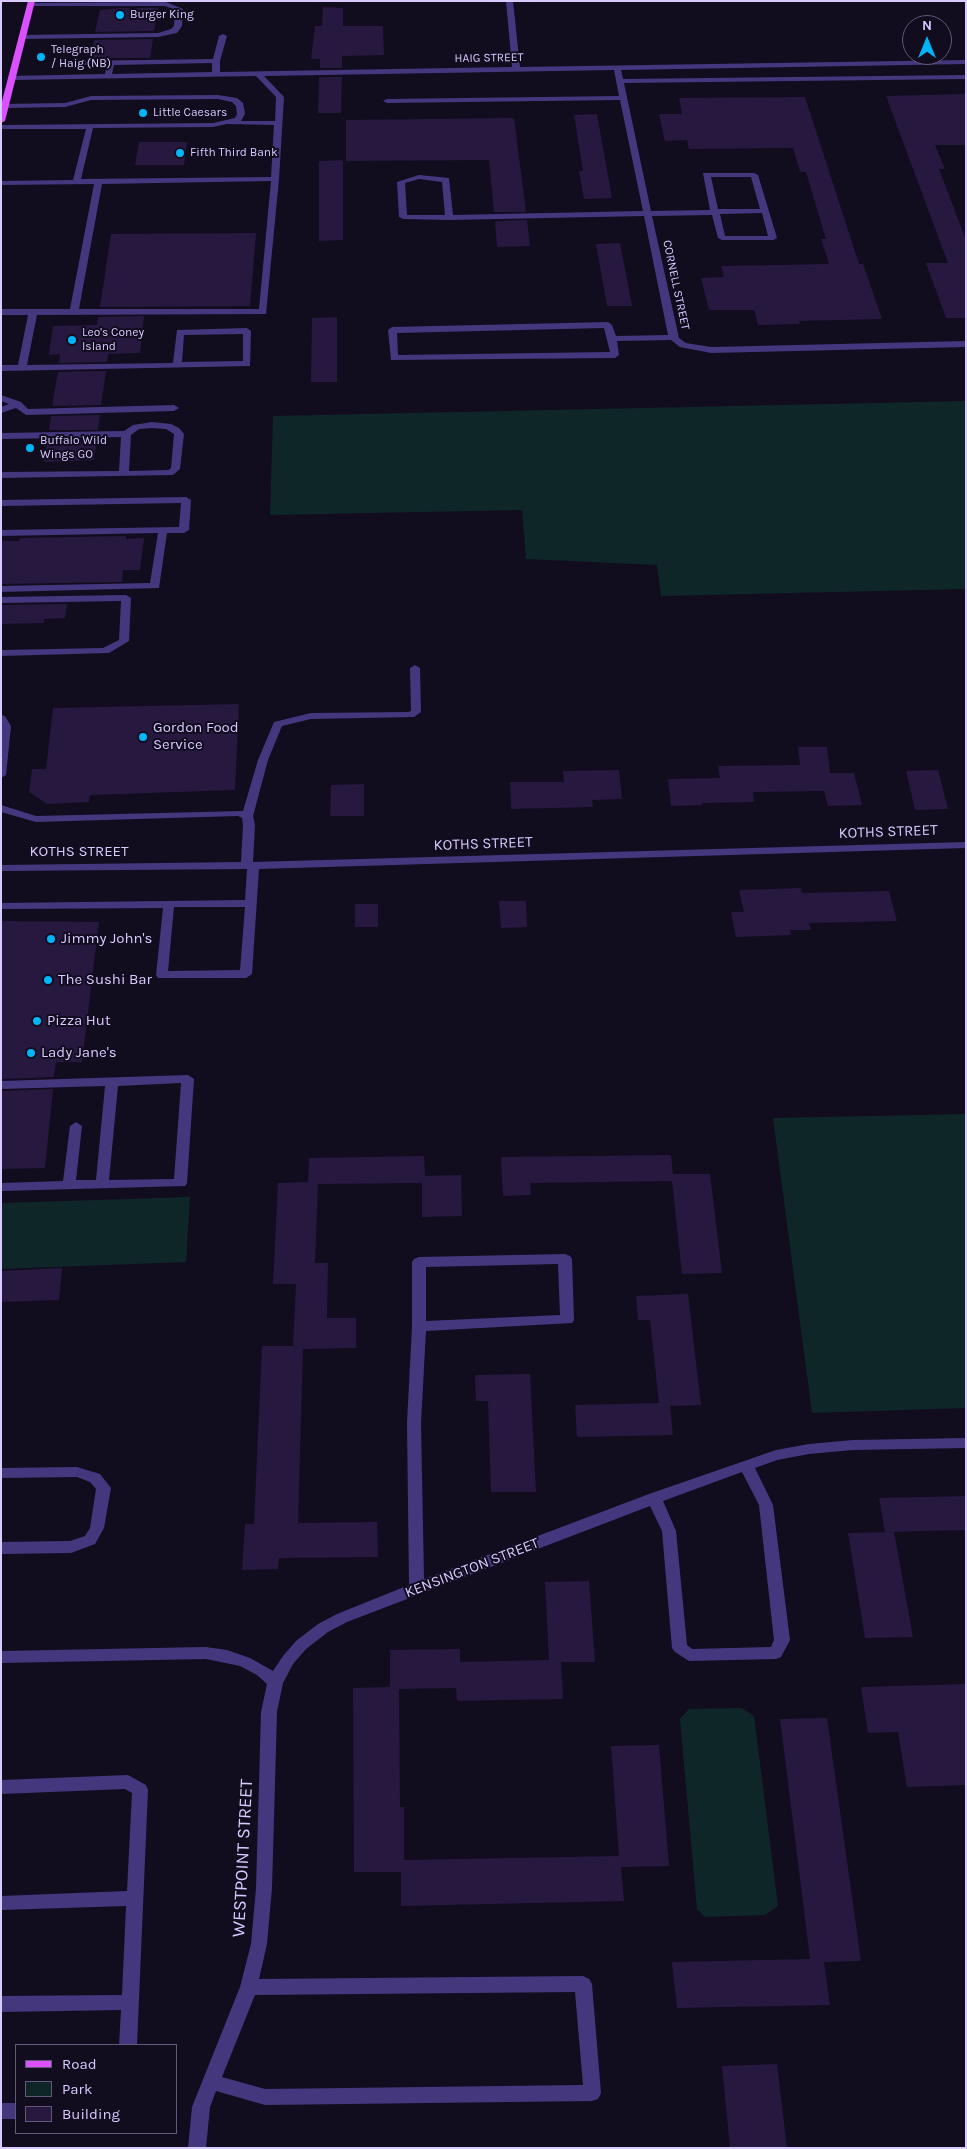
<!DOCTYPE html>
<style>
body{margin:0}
#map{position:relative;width:967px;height:2149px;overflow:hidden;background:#120c1f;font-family:Karla,sans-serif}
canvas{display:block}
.frame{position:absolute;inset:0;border:2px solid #d9caff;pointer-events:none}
.legend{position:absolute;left:15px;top:2044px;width:162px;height:90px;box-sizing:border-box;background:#120c1f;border:1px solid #625879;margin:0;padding:6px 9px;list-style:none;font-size:15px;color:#d9caff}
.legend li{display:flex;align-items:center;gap:10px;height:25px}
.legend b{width:25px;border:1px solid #625879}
.north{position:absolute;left:902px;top:15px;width:50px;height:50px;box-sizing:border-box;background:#120c1f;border:1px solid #625879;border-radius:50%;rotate:0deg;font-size:14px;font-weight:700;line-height:20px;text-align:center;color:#d9caff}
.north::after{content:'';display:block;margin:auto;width:18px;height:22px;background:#00b5f5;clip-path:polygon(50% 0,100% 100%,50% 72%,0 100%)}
</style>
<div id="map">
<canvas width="967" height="2149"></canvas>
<div class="frame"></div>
<ul class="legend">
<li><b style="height:6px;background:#da51ff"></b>Road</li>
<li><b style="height:14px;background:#0f2629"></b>Park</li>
<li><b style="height:14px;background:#271840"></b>Building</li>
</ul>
<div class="north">N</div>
</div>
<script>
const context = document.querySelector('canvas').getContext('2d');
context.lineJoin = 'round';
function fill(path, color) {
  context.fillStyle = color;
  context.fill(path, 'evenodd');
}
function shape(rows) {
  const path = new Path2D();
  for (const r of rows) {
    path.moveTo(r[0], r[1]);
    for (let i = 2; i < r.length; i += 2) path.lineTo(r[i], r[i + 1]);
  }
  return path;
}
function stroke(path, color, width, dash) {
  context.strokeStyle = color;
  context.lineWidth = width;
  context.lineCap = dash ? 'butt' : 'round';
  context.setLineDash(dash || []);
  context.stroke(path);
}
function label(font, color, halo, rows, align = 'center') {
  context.font = font + ' Karla,sans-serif';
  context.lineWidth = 4;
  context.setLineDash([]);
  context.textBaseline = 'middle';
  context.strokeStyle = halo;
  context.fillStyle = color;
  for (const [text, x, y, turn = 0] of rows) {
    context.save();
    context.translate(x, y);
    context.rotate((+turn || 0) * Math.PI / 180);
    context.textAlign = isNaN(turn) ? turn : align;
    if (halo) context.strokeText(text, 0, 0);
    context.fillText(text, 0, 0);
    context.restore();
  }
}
fill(shape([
 [966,401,966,589,661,596,657,565,526,559,522,510,270,515,273,416],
 [966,1114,966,1408,812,1413,773,1118],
 [190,1197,186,1262,1,1269,1,1203],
 [742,1708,754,1716,778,1906,765,1915,705,1917,697,1909,680,1719,689,1709]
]), '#0f2629');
fill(shape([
 [323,7,343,8,343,26,383,26,384,55,342,56,342,68,320,68,320,59,311,59,315,26,322,26],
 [120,8,158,8,154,31,95,32,100,10],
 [153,39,150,58,90,58,94,40],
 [319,77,342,77,341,113,318,113],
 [966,94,966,145,935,145,945,169,939,169,966,240,966,318,946,318,926,263,948,263,886,96],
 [805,97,859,264,863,264,882,319,799,321,800,324,758,325,754,310,709,310,701,278,724,277,721,266,829,264,821,239,826,239,806,172,800,172,793,148,689,149,687,140,665,141,659,114,682,114,679,98],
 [597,114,612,198,584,199,579,171,583,171,574,115],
 [514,118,526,212,494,212,489,160,346,161,346,120],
 [139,142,187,142,184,165,135,165],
 [343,160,343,240,319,241,319,161],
 [527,220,530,246,497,247,495,221],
 [256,233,250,306,100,307,111,234],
 [620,243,632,306,607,306,596,244],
 [144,316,140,353,108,354,107,362,59,363,60,354,49,355,53,326,97,325,98,317],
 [337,317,337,382,311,382,312,318],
 [106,371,101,405,52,406,58,372],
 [100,415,98,430,49,430,51,416],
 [97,439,94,460,44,462,47,440],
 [126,536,126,539,144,538,140,570,123,570,122,582,1,584,1,541,19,541,20,538],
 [67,604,65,618,44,619,44,623,1,624,1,605],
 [239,704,235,790,90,795,89,802,47,804,29,792,32,769,46,769,53,708],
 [798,747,827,747,830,773,854,773,862,805,828,806,824,791,753,792,754,802,702,803,702,805,671,806,668,779,720,778,718,766,800,765],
 [619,770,622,799,592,800,593,807,511,809,510,782,564,782,563,771],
 [938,770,948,809,915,810,906,771],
 [364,784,364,816,330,816,331,785],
 [801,888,802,893,889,891,897,921,809,923,811,930,790,930,791,935,736,937,731,912,744,912,739,890],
 [499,901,526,901,527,927,501,928],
 [355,904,378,904,378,927,355,927],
 [1,921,99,922,82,1062,56,1062,54,1077,1,1079],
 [53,1089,45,1168,1,1169,1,1091],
 [671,1155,673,1174,710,1174,722,1273,682,1274,672,1181,530,1183,531,1195,503,1196,501,1157],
 [424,1156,425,1176,461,1175,462,1216,422,1217,422,1183,318,1184,315,1263,328,1263,327,1318,356,1318,356,1348,303,1349,298,1523,377,1522,378,1557,279,1558,278,1569,242,1570,245,1524,254,1524,262,1346,293,1346,296,1284,273,1284,278,1183,308,1182,309,1158],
 [62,1268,59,1300,1,1302,1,1271],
 [688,1294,701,1405,670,1406,673,1435,577,1437,575,1405,659,1403,650,1320,638,1320,636,1296],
 [530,1374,536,1492,491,1492,488,1401,476,1401,475,1375],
 [966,1496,966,1530,885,1532,879,1498],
 [894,1532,913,1637,865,1638,848,1533],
 [589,1581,595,1662,561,1662,563,1699,457,1701,456,1688,399,1689,400,1807,404,1807,404,1860,619,1856,611,1746,659,1745,669,1866,621,1867,624,1901,401,1906,401,1872,354,1872,353,1688,390,1687,390,1650,460,1649,460,1662,549,1660,545,1582],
 [966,1684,966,1785,907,1787,898,1732,868,1733,861,1687],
 [827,1718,861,1961,824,1962,830,2005,677,2008,672,1962,810,1959,780,1719],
 [777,2064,787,2148,730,2148,722,2066]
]), '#271840');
fill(shape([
 [506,1,513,1,520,67,966,60,966,64,621,70,623,79,966,75,966,79,624,83,651,211,710,210,703,173,754,173,758,175,777,238,773,240,722,240,718,238,712,215,652,216,679,338,686,343,711,347,966,341,966,347,711,353,680,347,671,340,617,341,619,355,615,358,391,360,388,330,392,327,608,322,612,325,616,336,668,335,644,216,449,220,403,219,399,217,397,182,419,175,449,178,453,215,643,211,620,100,387,103,383,101,387,99,619,96,614,70,264,76,284,97,279,179,266,314,37,315,27,365,173,363,177,330,247,328,251,331,250,366,1,371,1,365,18,365,28,315,1,315,1,309,70,309,94,184,1,185,1,181,73,180,86,129,1,129,1,125,213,123,235,118,237,114,236,106,232,102,218,99,91,100,65,107,5,108,2,108,2,104,65,103,91,96,218,95,237,98,243,103,245,114,241,121,275,121,276,97,256,76,12,80,9,80,9,76,105,74,107,65,69,65,68,63,72,61,213,59,219,36,223,34,227,36,220,61,220,72,512,67,506,1],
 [212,63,212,72,112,74,114,65,212,63],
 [227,124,274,125,271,177,81,179,93,128,213,127,227,124],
 [711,177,751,177,760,209,718,209,711,177],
 [419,179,442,182,445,215,407,215,405,183,419,179],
 [271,181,259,309,79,309,102,184,271,181],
 [762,213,768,236,725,236,720,214,762,213],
 [604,328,610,352,398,355,397,333,604,328],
 [243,334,243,361,182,362,184,335,243,334],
 [166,2,183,9,182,26,177,33,158,37,22,39,18,37,22,35,158,33,171,29,174,26,175,10,165,6,29,6,27,5,31,3,166,2],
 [1,395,21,402,28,409,174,405,179,408,174,411,26,415,16,408,1,413,1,407,9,404,1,401,1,395],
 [152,422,171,424,179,428,184,434,180,469,173,475,1,478,1,472,119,471,121,437,1,439,1,433,124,431,133,425,152,422],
 [152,428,166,429,174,434,171,468,168,470,129,471,131,435,139,429,152,428],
 [186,497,191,500,189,530,184,533,167,533,159,588,1,592,1,586,150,583,158,533,1,536,1,530,179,527,181,503,1,506,1,500,186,497],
 [126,595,131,598,129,641,109,653,1,656,1,650,103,648,119,640,121,601,1,603,1,597,126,595],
 [415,665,420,668,421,712,414,717,311,719,282,726,268,760,253,816,255,825,253,862,966,842,966,848,259,869,252,974,246,978,158,978,156,975,163,908,1,909,1,903,245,900,247,869,1,871,1,865,241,862,243,825,242,818,238,816,36,822,1,812,1,805,36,816,243,811,258,760,274,722,311,713,408,712,411,711,410,668,415,665],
 [174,907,245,907,240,970,168,971,174,907],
 [1,715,5,716,11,726,6,775,1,778,1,715],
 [188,1075,194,1079,187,1183,185,1186,1,1191,1,1183,63,1181,70,1126,76,1122,82,1126,76,1180,96,1180,105,1086,1,1089,1,1081,188,1075],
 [181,1083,174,1179,109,1180,118,1086,181,1083],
 [565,1254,570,1256,572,1259,574,1320,572,1323,426,1331,421,1423,424,1579,649,1494,776,1450,809,1444,853,1440,966,1438,966,1448,853,1450,809,1454,777,1460,755,1468,773,1505,790,1640,781,1657,776,1659,689,1661,675,1652,672,1648,662,1531,650,1506,347,1622,328,1632,306,1649,293,1664,283,1683,277,1712,272,1888,267,1944,259,1979,583,1976,589,1979,592,1984,601,2093,598,2099,592,2101,265,2105,216,2091,210,2107,206,2148,188,2148,192,2107,240,1987,251,1944,256,1888,261,1712,267,1684,257,1675,240,1666,206,1659,1,1663,1,1651,206,1647,227,1650,250,1658,273,1671,283,1656,296,1641,318,1624,337,1614,409,1585,407,1423,412,1326,412,1262,414,1259,419,1257,565,1254],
 [558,1264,560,1315,426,1321,426,1267,558,1264],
 [742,1472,759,1505,774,1640,771,1647,692,1649,687,1645,676,1531,663,1501,742,1472],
 [575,1992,583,2085,265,2089,222,2077,255,1995,575,1992],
 [77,1467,100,1474,111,1488,104,1528,95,1544,71,1553,1,1554,1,1542,70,1541,85,1536,90,1528,96,1489,90,1482,77,1477,1,1478,1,1468,77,1467],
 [128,1775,146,1785,148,1790,137,2045,119,2045,121,2010,1,2012,1,1996,122,1995,126,1906,1,1910,1,1896,127,1891,132,1793,125,1789,1,1794,1,1780,128,1775],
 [1,2103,16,2103,16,2119,1,2119,1,2103]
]), '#45377e');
fill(shape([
 [28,1,35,1,5,121,1,123,1,105,28,1]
]), '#da51ff');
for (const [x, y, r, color] of [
 [120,15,5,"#00b5f5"],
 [41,57,5,"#00b5f5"],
 [143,113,5,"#00b5f5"],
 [180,153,5,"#00b5f5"],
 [72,340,5,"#00b5f5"],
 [30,448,5,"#00b5f5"],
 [143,737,5,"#00b5f5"],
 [51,939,5,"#00b5f5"],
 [48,980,5,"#00b5f5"],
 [37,1021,5,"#00b5f5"],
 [31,1053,5,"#00b5f5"]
]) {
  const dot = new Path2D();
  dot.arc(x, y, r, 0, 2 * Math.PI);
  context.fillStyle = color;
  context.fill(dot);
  stroke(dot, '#120c1f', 2);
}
label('12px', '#d9caff', '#120c1f', [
 ["Burger King",130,15],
 ["Telegraph",51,50],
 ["/ Haig (NB)",51,64],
 ["Little Caesars",153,113],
 ["Fifth Third Bank",190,153],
 ["Leo's Coney",82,333],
 ["Island",82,347],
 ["Buffalo Wild",40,441],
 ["Wings GO",40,455]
], 'left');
label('12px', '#d9caff', '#120c1f', [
 ["HAIG STREET",489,58,-1],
 ["CORNELL STREET",676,285,78]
]);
label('15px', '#d9caff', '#120c1f', [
 ["Gordon Food",153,728],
 ["Service",153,745],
 ["Jimmy John's",61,939],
 ["The Sushi Bar",58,980],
 ["Pizza Hut",47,1021],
 ["Lady Jane's",41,1053]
], 'left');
label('15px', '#d9caff', '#120c1f', [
 ["KOTHS STREET",888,832,-2],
 ["KOTHS STREET",483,844,-2],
 ["KOTHS STREET",79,852],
 ["KENSINGTON STREET",472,1568,-21]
]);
label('18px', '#d9caff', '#120c1f', [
 ["WESTPOINT STREET",243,1858,-87]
]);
</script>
